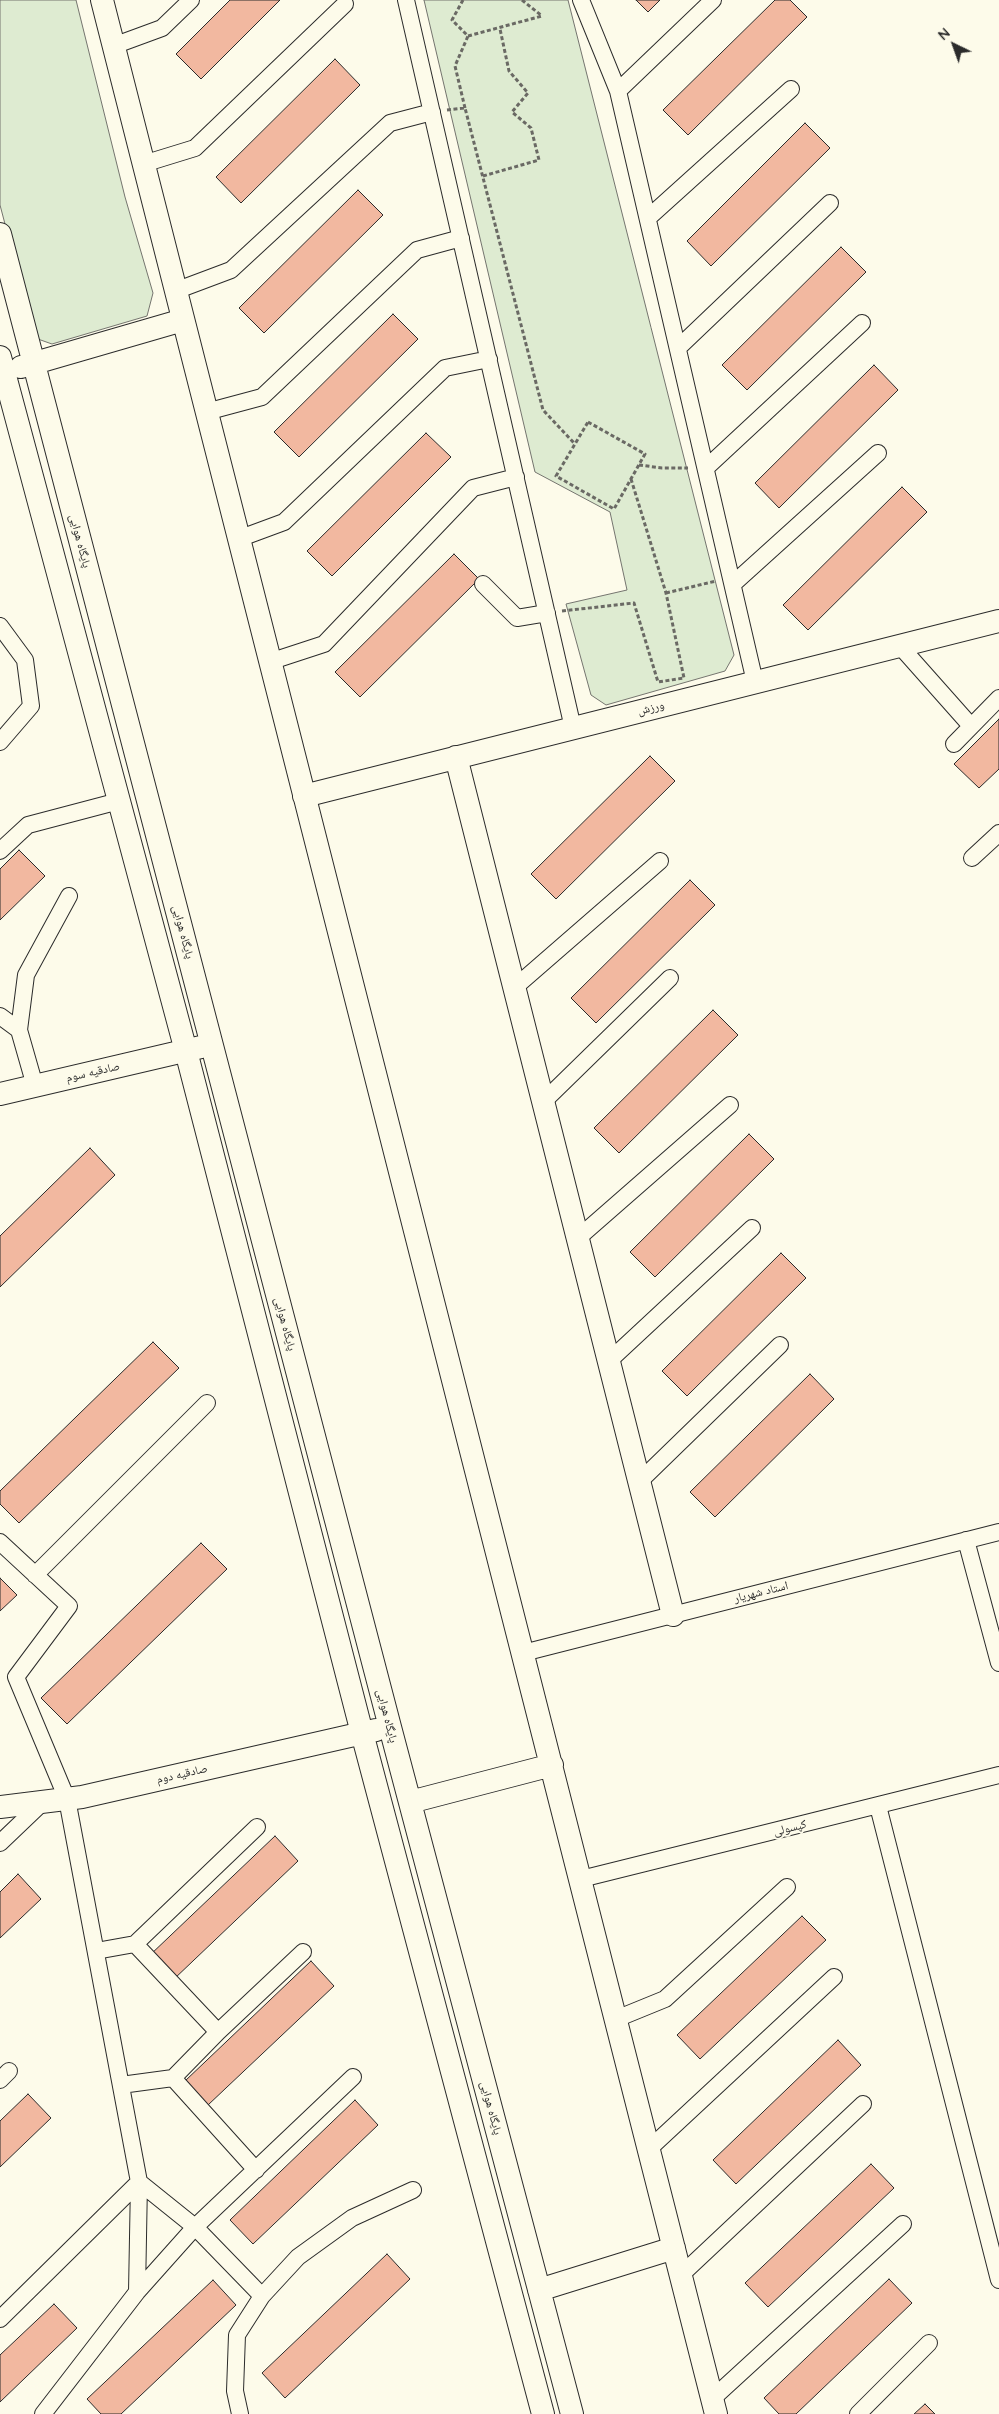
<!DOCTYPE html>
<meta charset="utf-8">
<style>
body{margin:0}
#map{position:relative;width:999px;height:2414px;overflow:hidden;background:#fdfbea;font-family:Quicksand,sans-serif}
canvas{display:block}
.north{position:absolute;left:929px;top:20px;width:50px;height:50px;-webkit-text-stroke:4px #fdfbea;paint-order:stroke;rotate:318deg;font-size:14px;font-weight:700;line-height:20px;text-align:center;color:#2b2b2b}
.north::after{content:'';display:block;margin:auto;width:18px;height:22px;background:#2b2b2b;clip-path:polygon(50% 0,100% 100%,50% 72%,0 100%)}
</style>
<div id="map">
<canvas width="999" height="2414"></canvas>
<div class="north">N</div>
</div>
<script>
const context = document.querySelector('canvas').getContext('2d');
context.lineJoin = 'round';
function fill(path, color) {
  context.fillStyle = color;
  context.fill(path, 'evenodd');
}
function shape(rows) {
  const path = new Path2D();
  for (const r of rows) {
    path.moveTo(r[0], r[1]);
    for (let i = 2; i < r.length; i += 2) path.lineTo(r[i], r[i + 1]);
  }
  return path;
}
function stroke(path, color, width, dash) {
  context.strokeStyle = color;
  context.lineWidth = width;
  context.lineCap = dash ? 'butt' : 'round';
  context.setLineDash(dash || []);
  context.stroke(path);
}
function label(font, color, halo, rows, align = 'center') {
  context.font = font + ' Quicksand,"Noto Naskh Arabic",sans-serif';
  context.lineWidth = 4;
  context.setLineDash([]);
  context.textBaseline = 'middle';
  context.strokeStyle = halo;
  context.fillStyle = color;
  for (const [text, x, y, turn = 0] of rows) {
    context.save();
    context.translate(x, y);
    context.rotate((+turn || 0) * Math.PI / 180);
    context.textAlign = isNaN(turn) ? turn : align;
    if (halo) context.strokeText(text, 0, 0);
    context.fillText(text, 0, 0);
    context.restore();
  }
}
const green = shape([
 [0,0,76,0,125,197,153,293,147,316,52,344,35,338,0,205,0,0],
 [424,0,568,0,734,655,725,671,606,705,591,695,566,604,627,590,610,512,535,472,424,0]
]);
fill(green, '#deebd1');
stroke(green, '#74746e', 1);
const building = shape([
 [230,0,280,0,201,79,176,54,230,0],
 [636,0,660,0,648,12,636,0],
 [775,0,790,0,807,17,688,135,663,110,775,0],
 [335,59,360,85,241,203,216,177,335,59],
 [805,123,830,148,711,266,687,241,805,123],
 [358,190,383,215,264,333,239,308,358,190],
 [841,247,866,272,747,390,722,365,841,247],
 [393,314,418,339,299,457,274,432,393,314],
 [874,365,898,390,779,508,755,483,874,365],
 [426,433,451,457,332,576,307,551,426,433],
 [902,487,927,512,808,630,783,605,902,487],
 [454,554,479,579,360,697,335,672,454,554],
 [999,719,999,769,979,788,954,764,999,719],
 [650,756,675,781,556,899,531,874,650,756],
 [19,850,45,876,0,920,0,869,19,850],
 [690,880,715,905,596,1023,571,998,690,880],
 [713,1010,738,1035,619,1153,594,1128,713,1010],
 [749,1134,774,1159,655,1277,630,1252,749,1134],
 [90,1148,115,1175,0,1287,0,1236,90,1148],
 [781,1253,806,1278,687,1396,662,1371,781,1253],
 [153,1342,179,1368,19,1523,0,1504,0,1491,153,1342],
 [810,1374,834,1399,715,1517,690,1492,810,1374],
 [201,1543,227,1569,67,1724,41,1698,201,1543],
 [0,1578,17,1595,0,1611,0,1578],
 [275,1836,298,1861,173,1980,149,1956,275,1836],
 [18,1874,41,1899,0,1938,0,1892,18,1874],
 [802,1916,826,1940,700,2059,677,2035,802,1916],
 [311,1961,334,1986,208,2105,185,2081,311,1961],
 [838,2040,861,2065,736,2184,713,2160,838,2040],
 [28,2094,51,2118,0,2167,0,2121,28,2094],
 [355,2100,378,2125,253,2244,230,2220,355,2100],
 [871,2164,894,2188,768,2307,745,2283,871,2164],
 [387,2254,410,2279,285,2398,262,2373,387,2254],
 [889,2279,912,2303,796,2414,779,2414,764,2398,889,2279],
 [213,2280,236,2305,121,2414,101,2414,87,2399,213,2280],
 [54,2304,77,2328,0,2402,0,2355,54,2304],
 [925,2404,935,2414,914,2414,925,2404]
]);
fill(building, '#f2b8a0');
stroke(building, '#2b2b2b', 1);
const street = shape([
 [406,0,573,728],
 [581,0,618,91,755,682],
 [113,46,162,28,191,0],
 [618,91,713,0],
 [143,164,195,148,345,4],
 [648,218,791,89],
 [175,291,231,270,390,123,432,112],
 [678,348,830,203],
 [206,412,262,397,417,250,461,238],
 [706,468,862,323],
 [238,539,284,522,445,368,489,359],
 [483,584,517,618,547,613],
 [733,584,878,453],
 [0,626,25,660,31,706,0,742],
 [900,646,971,726],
 [269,662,324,644,473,488,516,477],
 [954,744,999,698],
 [0,851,28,825,119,801],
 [972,858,999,833],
 [514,988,660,861],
 [0,1016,19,1030],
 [35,1086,19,1030,26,975,69,896],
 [543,1102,670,978],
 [578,1238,730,1105],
 [609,1361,752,1228],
 [639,1482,780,1345],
 [966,1540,999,1663],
 [0,1542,69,1606,16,1677,67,1799,139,2182,0,2319],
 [35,1575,207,1403],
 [523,1653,999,1532],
 [878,1806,999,2280],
 [0,1843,44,1801],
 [581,1879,999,1775],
 [135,1944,218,2032],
 [96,1951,135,1944,257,1827],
 [616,2019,665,1999,787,1887],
 [173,2078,256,2170],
 [0,2080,9,2071],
 [121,2085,173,2078,218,2032,303,1952],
 [649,2149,834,1977],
 [681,2275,863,2104],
 [262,2296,195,2227,353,2077],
 [712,2399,903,2224],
 [43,2414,137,2292,195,2227,139,2182,137,2292],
 [240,2414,235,2391,237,2335,262,2296,298,2257,352,2218,413,2190],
 [858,2414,929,2343]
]);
const secondary = shape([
 [102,0,716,2414],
 [0,234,390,1727,572,2414],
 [0,357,186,1051,362,1733,543,2414],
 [21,367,183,320],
 [456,757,673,1615],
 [304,796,999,621],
 [0,1094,201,1047],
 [410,1802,552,1765],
 [0,1807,82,1797,376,1730],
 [539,2290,674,2248]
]);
stroke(street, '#2b2b2b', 18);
stroke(secondary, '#2b2b2b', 24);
stroke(shape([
 [463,0,452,20,468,36,542,16],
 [522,0,542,16],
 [465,108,455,66,468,36],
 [447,110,465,108,543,410,575,444],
 [483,176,539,160,531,128,512,112,528,93,509,71,500,29],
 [588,422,645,454,614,509,556,476,588,422],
 [639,465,662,468,688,468],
 [666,593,716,581],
 [562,611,634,603,658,682,684,678,666,593,631,479]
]), '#6a6964', 3, [4, 2.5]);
stroke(street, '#fdfbea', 16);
stroke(secondary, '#fdfbea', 22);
label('12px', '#2b2b2b', '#fdfbea', [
 ["پایگاه هوایی",80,541,75],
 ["ورزش",651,708,-14],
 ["پایگاه هوایی",183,932,75],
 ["صادقیه سوم",93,1072,-13],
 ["پایگاه هوایی",285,1324,75],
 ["استاد شهریار",761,1592,-14],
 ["پایگاه هوایی",387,1716,76],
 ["صادقیه دوم",182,1774,-13],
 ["کپسولی",790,1828,-14],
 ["پایگاه هوایی",491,2108,75]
]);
</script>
